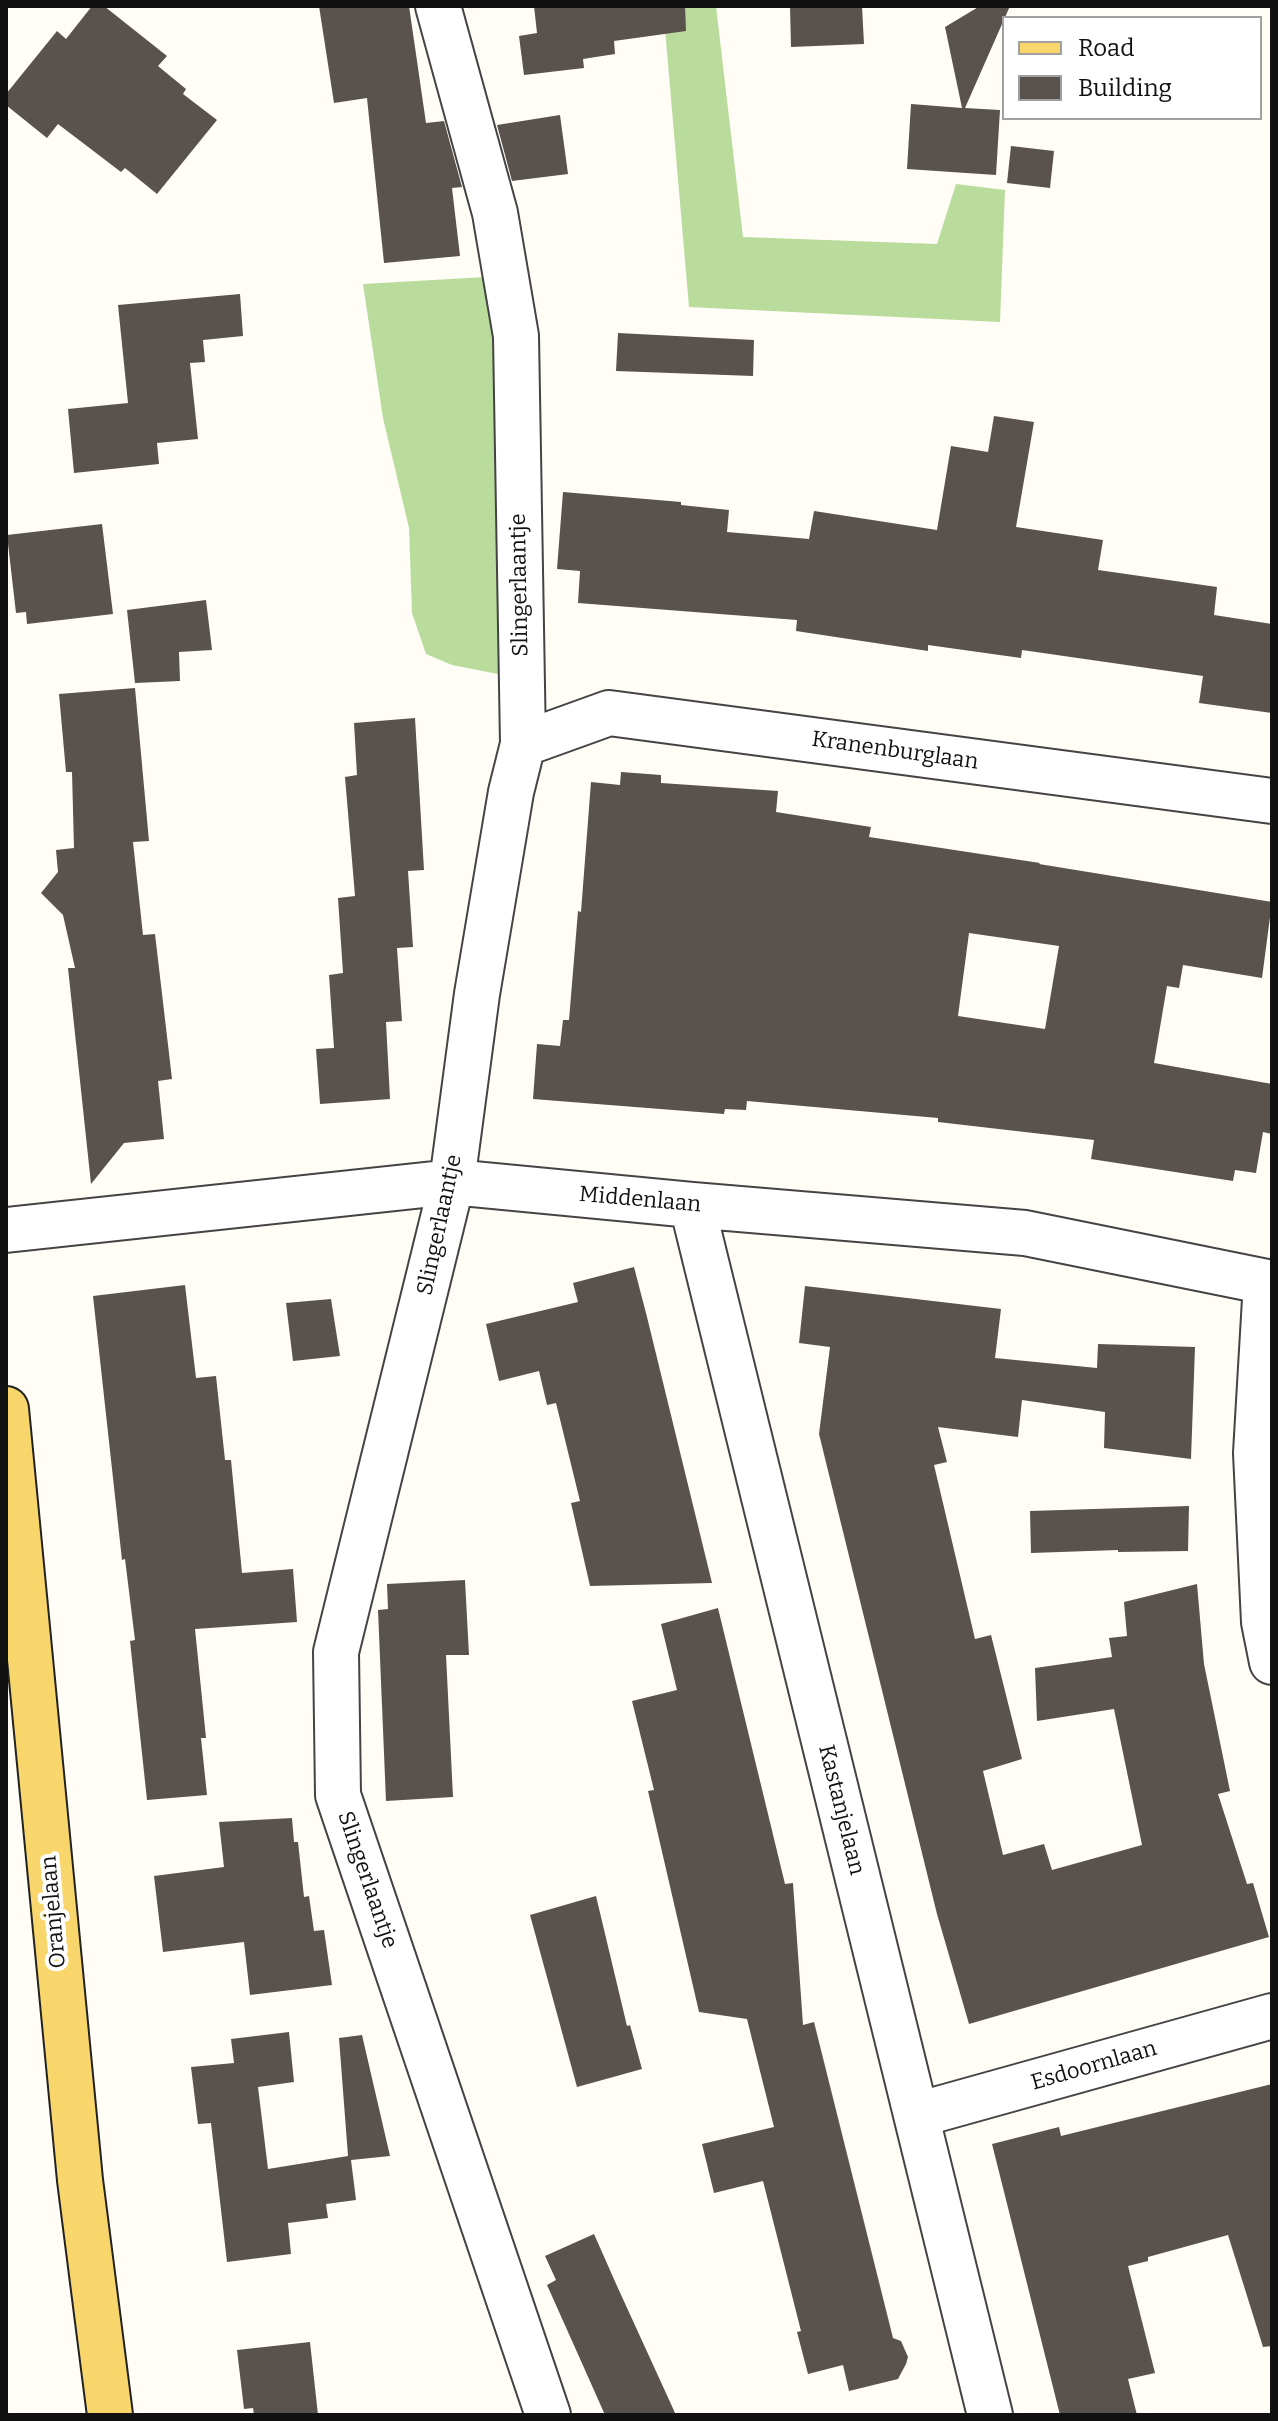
<!DOCTYPE html>
<style>
body{margin:0}
#map{position:relative;width:1278px;height:2421px;overflow:hidden;background:#fffdf5;font-family:Bitter,serif}
canvas{display:block}
.frame{position:absolute;inset:0;border:8px solid #111;pointer-events:none}
.legend{position:absolute;left:1002px;top:16px;width:260px;height:104px;box-sizing:border-box;background:#fff;border:2px solid #a0a0a0;margin:0;padding:10px 14px;list-style:none;font-size:24px;color:#111}
.legend li{display:flex;align-items:center;gap:16px;height:40px}
.legend b{width:40px;border:2px solid #a0a0a0}
</style>
<div id="map">
<canvas width="1278" height="2421"></canvas>
<div class="frame"></div>
<ul class="legend">
<li><b style="height:10px;background:#f9d66b"></b>Road</li>
<li><b style="height:22px;background:#5a524d"></b>Building</li>
</ul>
</div>
<script>
const context = document.querySelector('canvas').getContext('2d');
context.lineJoin = 'round';
function fill(path, color) {
  context.fillStyle = color;
  context.fill(path, 'evenodd');
}
function shape(rows) {
  const path = new Path2D();
  for (const r of rows) {
    path.moveTo(r[0], r[1]);
    for (let i = 2; i < r.length; i += 2) path.lineTo(r[i], r[i + 1]);
  }
  return path;
}
function stroke(path, color, width, dash) {
  context.strokeStyle = color;
  context.lineWidth = width;
  context.lineCap = dash ? 'butt' : 'round';
  context.setLineDash(dash || []);
  context.stroke(path);
}
function label(font, color, halo, rows, align = 'center') {
  context.font = font + ' Bitter,serif';
  context.lineWidth = 8;
  context.setLineDash([]);
  context.textBaseline = 'middle';
  context.strokeStyle = halo;
  context.fillStyle = color;
  for (const [text, x, y, turn = 0] of rows) {
    context.save();
    context.translate(x, y);
    context.rotate((+turn || 0) * Math.PI / 180);
    context.textAlign = isNaN(turn) ? turn : align;
    if (halo) context.strokeText(text, 0, 0);
    context.fillText(text, 0, 0);
    context.restore();
  }
}
fill(shape([
 [663,6,716,6,743,237,937,244,956,184,1005,190,1000,322,689,307],
 [503,276,513,677,452,665,426,654,412,613,409,528,383,418,363,284]
]), '#b9dc9c');
fill(shape([
 [92,6,104,6,167,56,158,66,186,89,183,94,217,120,157,194,125,168,121,172,58,124,47,138,6,105,6,94,57,31,66,39],
 [319,6,409,6,426,123,444,121,462,187,452,188,460,256,384,263,367,98,334,103],
 [534,6,685,6,686,31,614,41,615,54,583,59,584,68,524,75,519,36,537,33],
 [790,6,862,6,864,44,791,47],
 [980,6,1010,6,965,108,1000,110,996,175,907,169,911,104,962,108,945,27],
 [560,115,568,174,512,181,497,125],
 [1011,146,1054,151,1050,188,1007,183],
 [240,294,243,336,203,340,205,362,190,363,198,439,157,443,159,464,74,473,68,409,128,403,118,305],
 [618,333,754,340,753,376,616,371],
 [994,416,1034,422,1016,527,1103,540,1098,570,1217,587,1214,615,1272,624,1272,713,1199,703,1203,676,1022,650,1021,658,928,645,928,651,796,631,797,620,578,603,580,571,557,569,563,492,681,502,681,505,729,510,727,532,809,539,814,511,937,530,951,446,988,452],
 [102,524,113,614,27,624,26,612,16,613,7,535],
 [206,600,212,650,179,652,180,681,135,683,127,610],
 [135,688,149,841,133,842,143,935,155,934,172,1079,158,1081,164,1139,124,1143,91,1184,68,968,75,968,63,915,41,893,58,872,56,850,74,848,72,772,66,772,59,694],
 [415,718,424,870,408,871,413,947,397,948,402,1021,386,1022,390,1099,320,1104,316,1049,334,1048,329,975,343,973,338,898,355,896,345,777,357,775,354,723],
 [621,772,661,775,661,783,778,791,776,812,871,827,869,837,1040,863,1039,864,1272,902,1262,978,1183,965,1179,988,1167,986,1154,1063,1272,1084,1272,1134,1263,1132,1256,1173,1235,1170,1233,1181,1091,1159,1094,1140,938,1122,938,1118,747,1101,746,1110,725,1109,724,1114,533,1099,537,1044,560,1046,563,1020,569,1020,578,911,581,912,591,782,620,785],
 [969,933,1059,946,1045,1029,958,1016],
 [634,1267,647,1317,712,1583,590,1586,571,1503,580,1501,556,1403,547,1405,539,1371,499,1381,486,1324,578,1302,573,1283],
 [185,1285,196,1378,216,1376,225,1460,231,1460,242,1573,293,1569,297,1622,195,1629,206,1738,201,1738,207,1795,147,1800,130,1641,135,1640,125,1559,122,1560,93,1296],
 [805,1286,1001,1309,995,1358,1097,1368,1098,1344,1195,1347,1191,1459,1104,1448,1105,1412,1022,1400,1018,1437,938,1427,947,1462,934,1465,975,1639,991,1635,1022,1759,983,1771,1003,1855,1044,1844,1052,1870,1142,1845,1114,1709,1037,1721,1035,1668,1112,1657,1109,1638,1127,1636,1124,1602,1197,1584,1204,1664,1230,1791,1218,1794,1247,1884,1253,1883,1269,1937,969,2024,937,1914,819,1434,830,1347,799,1343],
 [331,1299,340,1356,293,1361,286,1303],
 [1189,1506,1188,1551,1118,1552,1118,1550,1031,1553,1030,1511],
 [465,1580,469,1655,446,1655,453,1797,386,1801,378,1610,388,1609,387,1584],
 [718,1608,785,1884,793,1883,803,2025,814,2022,893,2338,901,2341,908,2357,906,2364,898,2379,849,2391,843,2365,808,2374,797,2332,801,2331,763,2181,714,2193,702,2144,774,2127,747,2019,699,2012,648,1791,654,1790,632,1701,677,1690,661,1624],
 [292,1818,294,1842,298,1842,304,1897,309,1896,314,1931,324,1930,332,1985,250,1995,244,1942,163,1952,154,1876,224,1867,219,1822],
 [596,1896,627,2026,630,2025,642,2069,577,2087,530,1915],
 [289,2032,294,2082,258,2087,268,2169,348,2156,339,2038,362,2035,390,2156,351,2160,356,2200,326,2204,328,2218,288,2223,291,2254,227,2262,211,2123,198,2124,191,2067,234,2063,231,2039],
 [1272,2084,1272,2346,1263,2347,1228,2235,1148,2257,1148,2261,1128,2266,1155,2373,1128,2379,1137,2415,1060,2415,992,2144,1059,2127,1061,2136],
 [594,2234,617,2286,676,2415,605,2415,581,2361,547,2285,556,2280,545,2256],
 [310,2342,318,2415,254,2415,253,2408,244,2409,237,2350]
]), '#5a524d');
const minor = shape([
 [438,6,495,213,516,336,523,744,511,792,477,994,452,1182,336,1652,338,1795,548,2415],
 [523,744,609,713,1272,801],
 [692,1205,990,2415],
 [6,1230,452,1182,692,1205,1025,1233,1272,1283],
 [1266,1282,1256,1453,1264,1622,1272,1662],
 [917,2115,1272,2016]
]);
const major = shape([
 [6,1409,80,2180,110,2415]
]);
stroke(minor, '#444', 48);
stroke(major, '#222', 48);
stroke(minor, '#fff', 44);
stroke(major, '#f9d66b', 44);
label('22px', '#111', '#fff', [
 ["Slingerlaantje",520,585,-91],
 ["Kranenburglaan",895,751,8],
 ["Middenlaan",640,1200,5],
 ["Slingerlaantje",440,1225,-78],
 ["Kastanjelaan",841,1810,76],
 ["Slingerlaantje",367,1880,71],
 ["Oranjelaan",54,1912,-95],
 ["Esdoornlaan",1094,2066,-16]
]);
</script>
